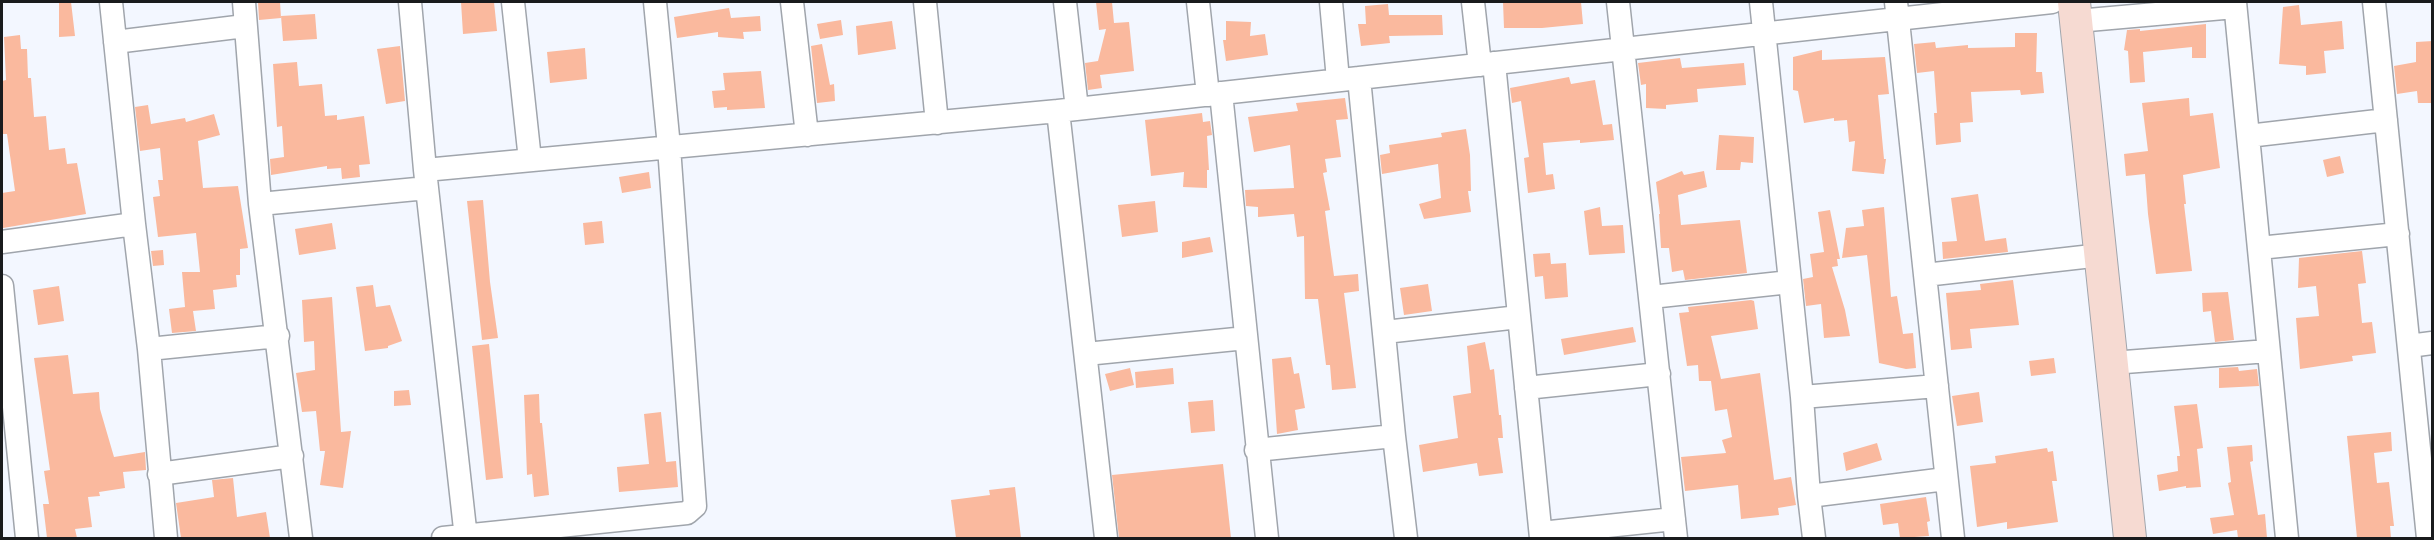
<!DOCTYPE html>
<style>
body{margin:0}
#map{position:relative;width:2434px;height:540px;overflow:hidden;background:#f3f7ff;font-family:Helvetica,sans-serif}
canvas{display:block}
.frame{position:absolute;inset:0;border:3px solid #191b1d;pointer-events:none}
</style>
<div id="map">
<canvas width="2434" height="540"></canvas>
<div class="frame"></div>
</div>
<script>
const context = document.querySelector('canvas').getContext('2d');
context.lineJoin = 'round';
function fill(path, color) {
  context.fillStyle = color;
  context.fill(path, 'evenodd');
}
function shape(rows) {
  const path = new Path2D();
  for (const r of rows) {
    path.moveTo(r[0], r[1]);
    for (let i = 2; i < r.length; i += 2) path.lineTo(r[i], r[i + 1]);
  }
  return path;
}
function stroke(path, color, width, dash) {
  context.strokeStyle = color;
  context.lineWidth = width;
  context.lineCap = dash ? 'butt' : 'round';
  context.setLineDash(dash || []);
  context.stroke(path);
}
fill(shape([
 [59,2,71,2,75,36,59,37],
 [258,2,280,2,281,18,259,20],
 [461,2,494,2,497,31,463,34],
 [1096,2,1112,2,1114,23,1129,22,1134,71,1100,75,1102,88,1088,90,1085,63,1098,61,1106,29,1099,30],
 [1503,2,1581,2,1583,24,1542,28,1504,28],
 [1388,4,1389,15,1442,15,1443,35,1389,36,1390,43,1361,46,1358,24,1366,24,1365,6],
 [2299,5,2301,25,2342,21,2344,49,2324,51,2326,73,2306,75,2306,66,2279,64,2283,7],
 [729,8,731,18,760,16,761,31,743,32,744,39,718,37,718,32,677,38,674,17],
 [315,14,317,39,283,41,281,16],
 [841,20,843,35,820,39,817,24],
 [892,21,896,49,858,55,856,26],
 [1226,21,1251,22,1250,36,1265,34,1268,55,1226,61,1223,40,1226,40],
 [2206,24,2206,58,2192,58,2192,47,2143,52,2145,82,2130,83,2128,51,2124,50,2127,30,2140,29,2140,31],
 [2015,33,2037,33,2036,72,2042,72,2044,93,2021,95,2020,90,1971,92,1973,122,1960,123,1961,142,1936,145,1934,113,1937,113,1934,71,1917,73,1914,44,1935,42,1936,48,1968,45,1968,48,2015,47],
 [20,35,21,49,27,49,28,78,31,78,34,117,46,116,49,150,65,148,67,164,77,163,86,214,3,228,2,193,15,191,7,134,2,134,2,81,6,80,4,37],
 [2433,41,2433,103,2418,103,2417,91,2397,94,2394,66,2416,62,2416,42],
 [822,44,830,85,834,84,835,101,817,103,811,46],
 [400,46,405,101,386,104,377,49],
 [585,48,587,79,550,83,547,52],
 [1822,50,1822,60,1885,57,1889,94,1878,95,1884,159,1886,159,1884,174,1852,171,1855,141,1849,142,1847,120,1834,121,1834,118,1804,123,1798,91,1793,90,1793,57],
 [1680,58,1682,68,1744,63,1746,85,1697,89,1698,102,1666,105,1666,109,1646,108,1646,84,1641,85,1638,63],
 [297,62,299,86,322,84,325,116,337,115,337,120,364,116,370,164,359,165,360,177,342,179,341,168,327,169,327,166,271,175,270,159,284,157,282,126,277,127,273,64],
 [761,71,765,108,727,110,727,107,714,108,712,91,725,90,723,73],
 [1569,77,1571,84,1595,80,1603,125,1612,124,1614,140,1580,143,1580,140,1543,143,1546,175,1553,174,1555,189,1528,193,1524,158,1529,157,1521,101,1512,103,1510,88],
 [1345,98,1348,119,1336,120,1341,157,1325,159,1327,172,1323,173,1330,210,1325,211,1334,276,1358,274,1359,291,1344,293,1356,388,1332,390,1330,365,1326,365,1318,299,1305,299,1304,236,1297,237,1294,214,1258,217,1258,207,1246,206,1245,190,1294,188,1290,145,1254,152,1248,117,1298,111,1296,103],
 [2189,98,2190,116,2213,113,2220,168,2183,175,2186,204,2184,204,2192,271,2156,274,2148,214,2145,174,2126,176,2124,154,2148,151,2142,103],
 [148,105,151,124,185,118,186,122,214,114,220,135,198,141,203,188,238,186,248,248,240,249,240,275,236,275,237,287,213,290,215,309,193,311,196,331,172,333,169,309,185,307,182,272,200,272,196,233,158,237,153,197,160,196,158,180,163,180,160,148,140,151,135,107],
 [1202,113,1203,122,1210,121,1212,135,1207,136,1209,170,1207,170,1207,188,1183,187,1184,172,1151,176,1145,120],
 [1466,129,1470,155,1471,191,1468,191,1471,212,1424,219,1419,204,1441,198,1438,164,1382,174,1380,155,1390,153,1389,145,1442,137,1441,133],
 [1719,135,1754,137,1753,163,1741,162,1740,170,1716,170],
 [2340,156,2344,173,2327,177,2323,160],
 [1682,171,1684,175,1704,171,1707,187,1678,195,1681,225,1740,220,1747,273,1685,280,1683,270,1672,272,1669,248,1661,248,1659,214,1660,214,1656,182],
 [649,172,651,188,622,193,619,177],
 [1978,194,1985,241,2006,238,2008,252,1943,259,1942,242,1957,241,1951,198],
 [483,200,490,282,498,338,482,340,467,201],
 [1155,201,1158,232,1122,237,1118,205],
 [1600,207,1602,226,1623,225,1625,253,1589,255,1584,211],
 [1884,207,1891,297,1897,296,1903,334,1913,333,1916,368,1906,369,1879,363,1867,255,1842,258,1846,228,1864,226,1862,210],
 [1830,210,1840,259,1837,259,1838,266,1832,267,1845,310,1850,336,1824,338,1821,304,1806,306,1803,279,1813,277,1810,254,1824,252,1818,212],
 [602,221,604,243,585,245,583,223],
 [332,223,336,249,299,255,295,229],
 [1210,237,1213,252,1182,258,1182,242],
 [163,250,164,265,153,266,151,251],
 [2362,251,2366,283,2358,284,2362,323,2372,322,2376,353,2352,356,2353,361,2300,369,2296,318,2319,316,2316,286,2298,288,2299,258],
 [1550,253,1551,264,1566,263,1568,297,1545,299,1543,276,1535,277,1533,254],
 [2013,280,2019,325,1970,329,1972,348,1951,350,1946,293,1981,290,1980,284],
 [1428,284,1432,311,1404,315,1400,288],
 [373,285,376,307,390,305,402,341,388,346,388,348,365,351,356,287],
 [59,286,64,321,38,325,33,290],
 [2228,292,2234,340,2215,342,2211,311,2203,312,2202,293],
 [332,297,341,432,351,431,343,488,320,485,325,451,320,451,316,411,302,412,296,373,315,370,314,341,304,342,302,300],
 [1751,300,1754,301,1758,329,1711,336,1721,379,1760,373,1774,480,1791,477,1796,505,1778,508,1779,515,1741,519,1738,485,1685,491,1681,457,1726,453,1722,440,1732,437,1727,409,1715,411,1711,381,1699,381,1698,365,1687,366,1679,313,1689,312,1688,307],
 [1633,327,1636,342,1564,355,1561,339],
 [1485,342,1490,370,1494,369,1499,415,1501,415,1503,438,1498,438,1503,473,1479,476,1477,463,1423,472,1419,445,1458,438,1453,396,1471,393,1467,346],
 [489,344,503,478,486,480,472,346],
 [68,355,73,394,99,392,100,409,114,457,145,452,146,470,123,472,125,488,99,492,100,496,88,497,92,527,75,529,77,538,47,538,43,504,49,504,44,471,50,470,34,358],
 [1291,357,1294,374,1299,373,1305,408,1295,410,1298,430,1277,434,1272,359],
 [2054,358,2056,373,2031,376,2029,361],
 [2238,367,2239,371,2257,369,2259,386,2219,388,2219,368],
 [1130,368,1134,385,1110,391,1105,374],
 [1173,368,1174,384,1136,388,1135,372],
 [409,390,411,405,394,406,394,391],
 [1979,392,1983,422,1957,426,1952,396],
 [539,394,540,423,542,423,549,495,534,497,532,474,527,475,524,395],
 [1213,400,1215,431,1191,433,1188,402],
 [2197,404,2203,448,2197,449,2201,487,2186,488,2186,486,2159,491,2157,475,2178,471,2177,456,2180,456,2174,406],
 [661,412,666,462,676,461,678,487,619,492,617,467,649,464,644,414],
 [2391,432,2392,451,2374,453,2377,483,2389,482,2394,526,2390,526,2391,538,2357,538,2347,436],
 [1877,443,1882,460,1846,471,1843,453],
 [2252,445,2253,461,2250,462,2258,515,2265,514,2267,538,2238,538,2237,530,2213,534,2210,518,2234,515,2228,483,2231,482,2227,447],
 [2047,448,2048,452,2053,451,2057,481,2052,481,2058,522,2007,529,2007,522,1977,527,1970,466,1996,463,1995,456],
 [1223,464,1231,538,1119,538,1112,475],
 [233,478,237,517,266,512,270,538,181,538,176,503,214,497,212,480],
 [1015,487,1021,538,956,538,951,500,990,495,989,490],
 [1926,497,1930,521,1927,522,1929,536,1900,538,1898,523,1883,525,1880,504]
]), '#fab99e');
const street = shape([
 [111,2,134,224,149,349,166,538],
 [244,2,260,204,301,538],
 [410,2,425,170,466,538],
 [513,2,530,160],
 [792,2,807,135],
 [925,2,937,123],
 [1065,2,1077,109],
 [1198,2,1208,95],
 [1331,2,1338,80],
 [1473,2,1480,65],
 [1618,2,1676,538],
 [1761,2,1802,397,1809,496,1814,538],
 [1896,2,1953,538],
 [2235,2,2287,538],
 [2374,2,2428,538],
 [2077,21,2235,7],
 [115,42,245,26],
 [1494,63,1541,538],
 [1359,78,1394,436,1406,538],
 [1221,93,1267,538],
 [1058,111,1106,538],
 [2248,136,2386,120],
 [425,170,1058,111,2052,2],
 [260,204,427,188],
 [2,242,134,224],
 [2259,248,2398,234],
 [1925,275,2101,255],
 [2,286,27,538],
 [1651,297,1790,282],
 [1385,332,1519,317],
 [2409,346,2432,343],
 [149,349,278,336],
 [1086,354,1246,338],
 [2112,363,2268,351],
 [1526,388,1659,374],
 [1802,397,1937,386],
 [1256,450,1394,436],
 [159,474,292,456],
 [1809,496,1946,479],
 [1541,533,1674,519],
 [443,538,687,513,695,506,669,147,655,2]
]);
const secondary = shape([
 [2074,2,2130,538]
]);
stroke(street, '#a0a5ac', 25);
stroke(secondary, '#a0a5ac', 34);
stroke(street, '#fff', 22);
stroke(secondary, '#f6dad2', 32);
</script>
